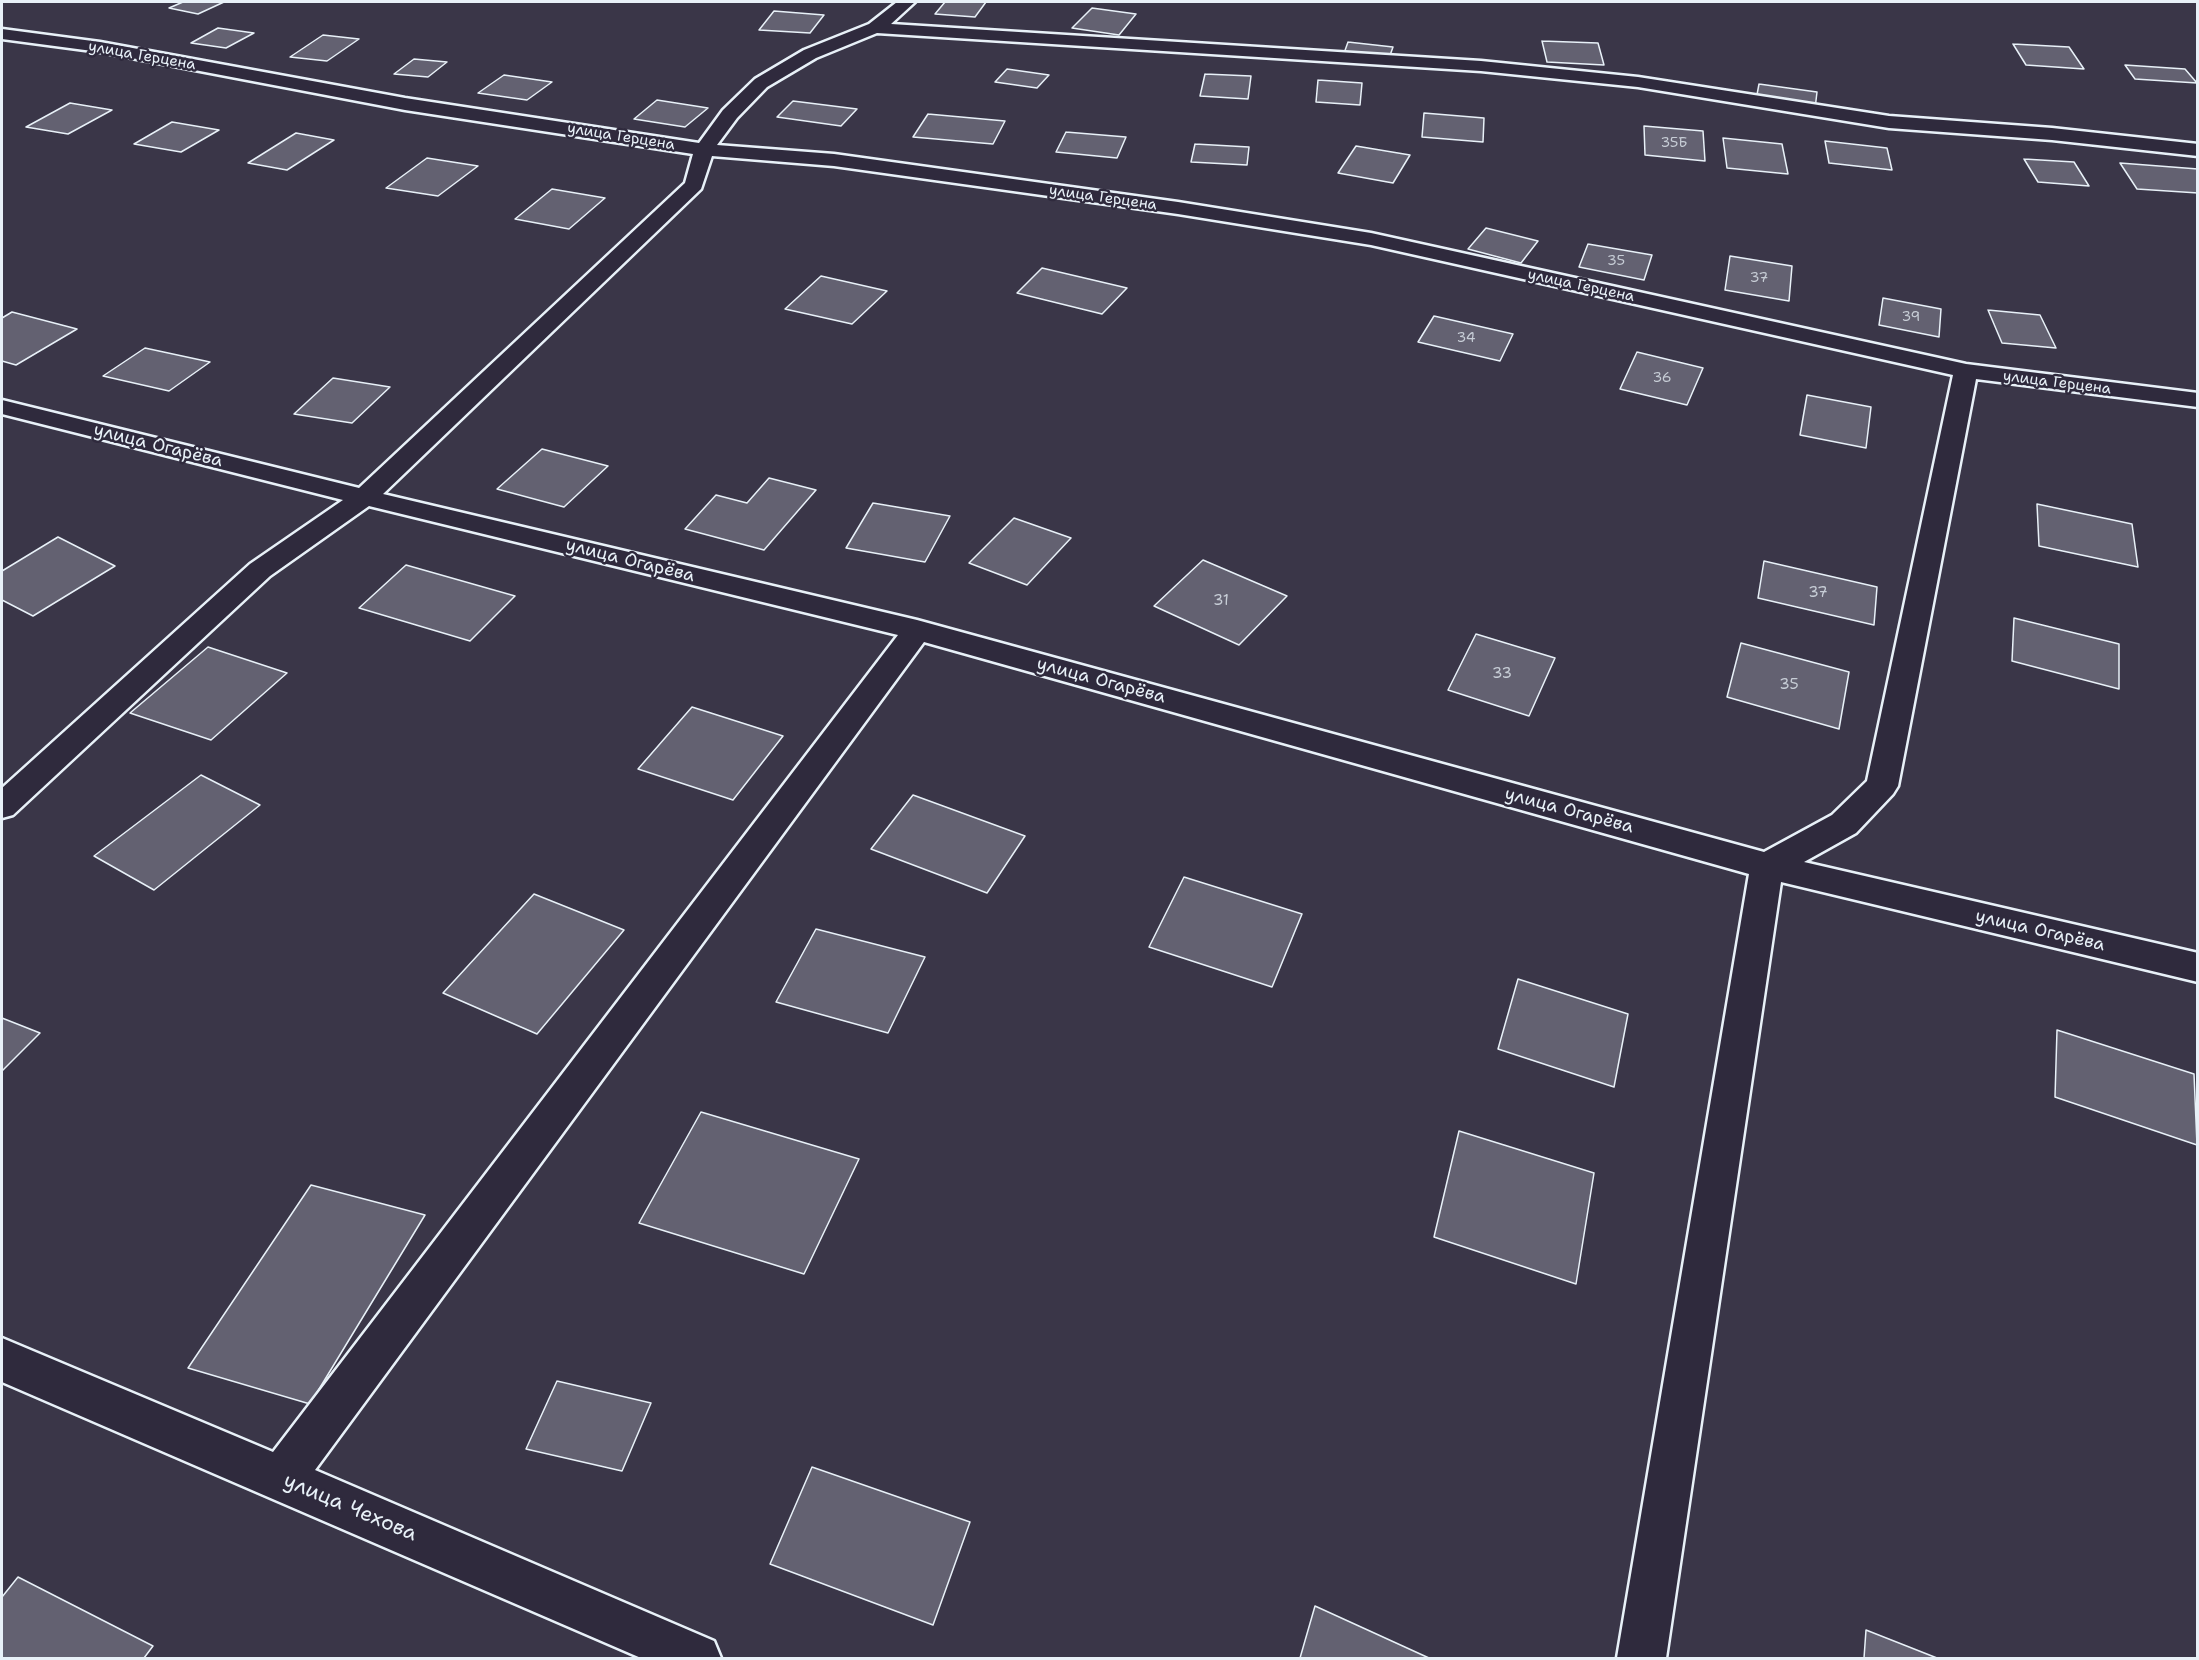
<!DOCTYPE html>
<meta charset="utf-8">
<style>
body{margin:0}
#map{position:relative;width:2199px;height:1660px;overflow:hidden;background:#3a3648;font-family:"Shantell Sans",sans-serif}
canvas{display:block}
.frame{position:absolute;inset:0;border:3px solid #e8f1f8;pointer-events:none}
</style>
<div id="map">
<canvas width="2199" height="1660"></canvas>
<div class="frame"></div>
</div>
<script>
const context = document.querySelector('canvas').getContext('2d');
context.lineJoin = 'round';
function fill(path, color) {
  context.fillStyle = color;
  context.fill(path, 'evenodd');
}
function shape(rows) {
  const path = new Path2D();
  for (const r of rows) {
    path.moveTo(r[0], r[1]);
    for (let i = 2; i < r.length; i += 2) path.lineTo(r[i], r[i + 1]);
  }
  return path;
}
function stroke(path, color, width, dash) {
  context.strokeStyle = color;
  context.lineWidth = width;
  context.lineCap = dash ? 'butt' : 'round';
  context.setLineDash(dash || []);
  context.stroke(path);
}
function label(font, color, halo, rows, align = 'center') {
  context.font = font + ' "Shantell Sans",sans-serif';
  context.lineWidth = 5;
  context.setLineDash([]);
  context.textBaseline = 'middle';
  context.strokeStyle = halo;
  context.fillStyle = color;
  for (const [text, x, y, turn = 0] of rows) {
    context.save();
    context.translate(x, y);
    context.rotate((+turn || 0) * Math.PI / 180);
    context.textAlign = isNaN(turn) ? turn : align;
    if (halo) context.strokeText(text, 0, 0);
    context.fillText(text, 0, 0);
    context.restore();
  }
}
const building = shape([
 [183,2,224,2,198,14,169,8,183,2],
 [945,2,986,2,975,17,935,14,945,2],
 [1092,8,1136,14,1119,35,1072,28,1092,8],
 [774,11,824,15,810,33,759,30,774,11],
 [218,28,254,33,226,48,191,43,218,28],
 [323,35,359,39,327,61,290,57,323,35],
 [1542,41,1598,43,1604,65,1547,62,1542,41],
 [1348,42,1393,47,1388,61,1343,56,1348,42],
 [2013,44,2069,47,2084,69,2026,65,2013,44],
 [414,59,447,62,428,77,394,74,414,59],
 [2125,65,2185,69,2197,83,2135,79,2125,65],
 [1007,69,1049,75,1037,88,995,82,1007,69],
 [1205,74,1251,76,1248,99,1200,96,1205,74],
 [504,75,552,82,527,100,478,93,504,75],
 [1318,80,1362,83,1360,105,1316,102,1318,80],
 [1759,84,1817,92,1815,109,1756,100,1759,84],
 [657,100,708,108,685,127,634,119,657,100],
 [793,101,857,109,841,126,777,117,793,101],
 [70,103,112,110,68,134,26,127,70,103],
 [1424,113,1484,118,1483,142,1422,137,1424,113],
 [928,114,1005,121,993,144,913,137,928,114],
 [172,122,219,130,181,152,134,144,172,122],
 [1644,126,1703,131,1705,161,1645,155,1644,126],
 [1066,132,1126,137,1117,158,1056,152,1066,132],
 [296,133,334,140,287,170,248,163,296,133],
 [1723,138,1782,144,1788,174,1727,168,1723,138],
 [1825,141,1887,148,1892,170,1829,163,1825,141],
 [1195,144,1249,147,1247,165,1191,162,1195,144],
 [1356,146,1410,155,1393,183,1338,173,1356,146],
 [427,158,478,166,438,196,386,188,427,158],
 [2024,159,2074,162,2089,186,2038,182,2024,159],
 [2120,163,2198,169,2198,193,2137,189,2120,163],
 [552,189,605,198,569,229,515,219,552,189],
 [1486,228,1538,241,1521,263,1468,249,1486,228],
 [1588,244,1652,255,1644,280,1579,267,1588,244],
 [1730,256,1792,266,1789,301,1725,290,1730,256],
 [1042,268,1127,288,1102,314,1017,293,1042,268],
 [821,276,887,291,852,324,785,309,821,276],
 [1883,298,1941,309,1939,337,1879,325,1883,298],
 [1988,310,2040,315,2056,348,2002,343,1988,310],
 [12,312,77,329,16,365,2,361,2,318,12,312],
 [1434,316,1513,334,1500,361,1418,342,1434,316],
 [145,348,210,362,169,391,103,376,145,348],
 [1637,352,1703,368,1687,405,1620,389,1637,352],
 [333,378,390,387,352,423,294,414,333,378],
 [1807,395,1871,407,1866,448,1800,435,1807,395],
 [542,449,608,466,564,507,497,489,542,449],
 [769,478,816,490,764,550,685,529,716,495,747,503,769,478],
 [873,503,950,516,925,562,846,548,873,503],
 [2037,504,2132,524,2138,567,2039,546,2037,504],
 [1014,518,1071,538,1027,585,969,563,1014,518],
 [58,537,115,566,33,616,2,600,2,571,58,537],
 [1203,560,1287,596,1239,645,1154,606,1203,560],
 [1764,561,1877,587,1874,625,1758,598,1764,561],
 [406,565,515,596,470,641,359,608,406,565],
 [2014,618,2119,644,2119,689,2012,661,2014,618],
 [1476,634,1555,658,1529,716,1448,690,1476,634],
 [1741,643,1849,672,1839,729,1727,697,1741,643],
 [208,647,287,673,211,740,130,713,208,647],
 [692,707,783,736,733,800,638,769,692,707],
 [201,775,260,805,154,890,94,856,201,775],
 [913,795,1025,836,987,893,871,849,913,795],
 [1184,877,1302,914,1272,987,1149,947,1184,877],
 [534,894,624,930,537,1034,443,993,534,894],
 [816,929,925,957,888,1033,776,1002,816,929],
 [1518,979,1628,1014,1614,1087,1498,1049,1518,979],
 [2,1018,40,1033,2,1071,2,1018],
 [2057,1030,2194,1074,2197,1145,2055,1097,2057,1030],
 [701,1112,859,1159,804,1274,639,1223,701,1112],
 [1459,1131,1594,1173,1576,1284,1434,1237,1459,1131],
 [311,1185,425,1215,310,1404,188,1368,311,1185],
 [557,1381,651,1403,622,1471,526,1449,557,1381],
 [812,1467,970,1522,933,1625,770,1564,812,1467],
 [18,1577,153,1646,144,1658,2,1658,2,1597,18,1577],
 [1315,1606,1429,1658,1300,1658,1315,1606],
 [1866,1630,1937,1658,1864,1658,1866,1630]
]);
fill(building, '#636171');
stroke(building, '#e8f1f8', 1.5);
const minor = shape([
 [897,2,915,2,891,24,1481,61,1638,77,1889,116,2052,128,2198,144,2198,156,2052,140,1889,128,1638,87,1481,71,877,33,816,58,767,87,737,118,717,145,834,154,1178,202,1371,233,1966,364,2198,393,2198,407,1976,379,1898,786,1893,794,1856,833,1804,862,2198,953,2198,982,1781,882,1666,1658,1617,1658,1749,874,924,642,315,1470,714,1641,721,1658,641,1658,2,1382,2,1338,273,1452,898,635,369,506,270,576,13,815,2,818,2,788,250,564,343,500,2,414,2,400,359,488,685,183,693,154,405,110,100,52,2,39,2,29,100,42,405,98,699,143,723,110,755,79,804,50,869,24,897,2],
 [712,156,834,166,1178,214,1371,245,1953,375,1867,781,1832,815,1764,852,917,620,383,494,701,189,712,156]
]);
stroke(minor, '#e8f1f8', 5);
fill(minor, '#2f2a3d');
label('14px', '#c7cdd6', null, [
 ["35Б",1674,143],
 ["35",1616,261],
 ["37",1759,278],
 ["39",1911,317],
 ["34",1466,338],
 ["36",1662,378]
]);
label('15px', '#e8f1f8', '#2f2a3d', [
 ["улица Герцена",142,56,10],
 ["улица Герцена",621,137,9],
 ["улица Герцена",1103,198,8],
 ["улица Герцена",1581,286,12],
 ["улица Герцена",2057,383,7]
]);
label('15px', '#c7cdd6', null, [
 ["37",1818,593],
 ["31",1221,601],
 ["33",1502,674],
 ["35",1789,685]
]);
label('18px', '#e8f1f8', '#2f2a3d', [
 ["улица Огарёва",158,446,14],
 ["улица Огарёва",630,561,14],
 ["улица Огарёва",1101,681,15],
 ["улица Огарёва",1569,811,15],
 ["улица Огарёва",2040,931,13]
]);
label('21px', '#e8f1f8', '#2f2a3d', [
 ["улица Чехова",350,1508,23]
]);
</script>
